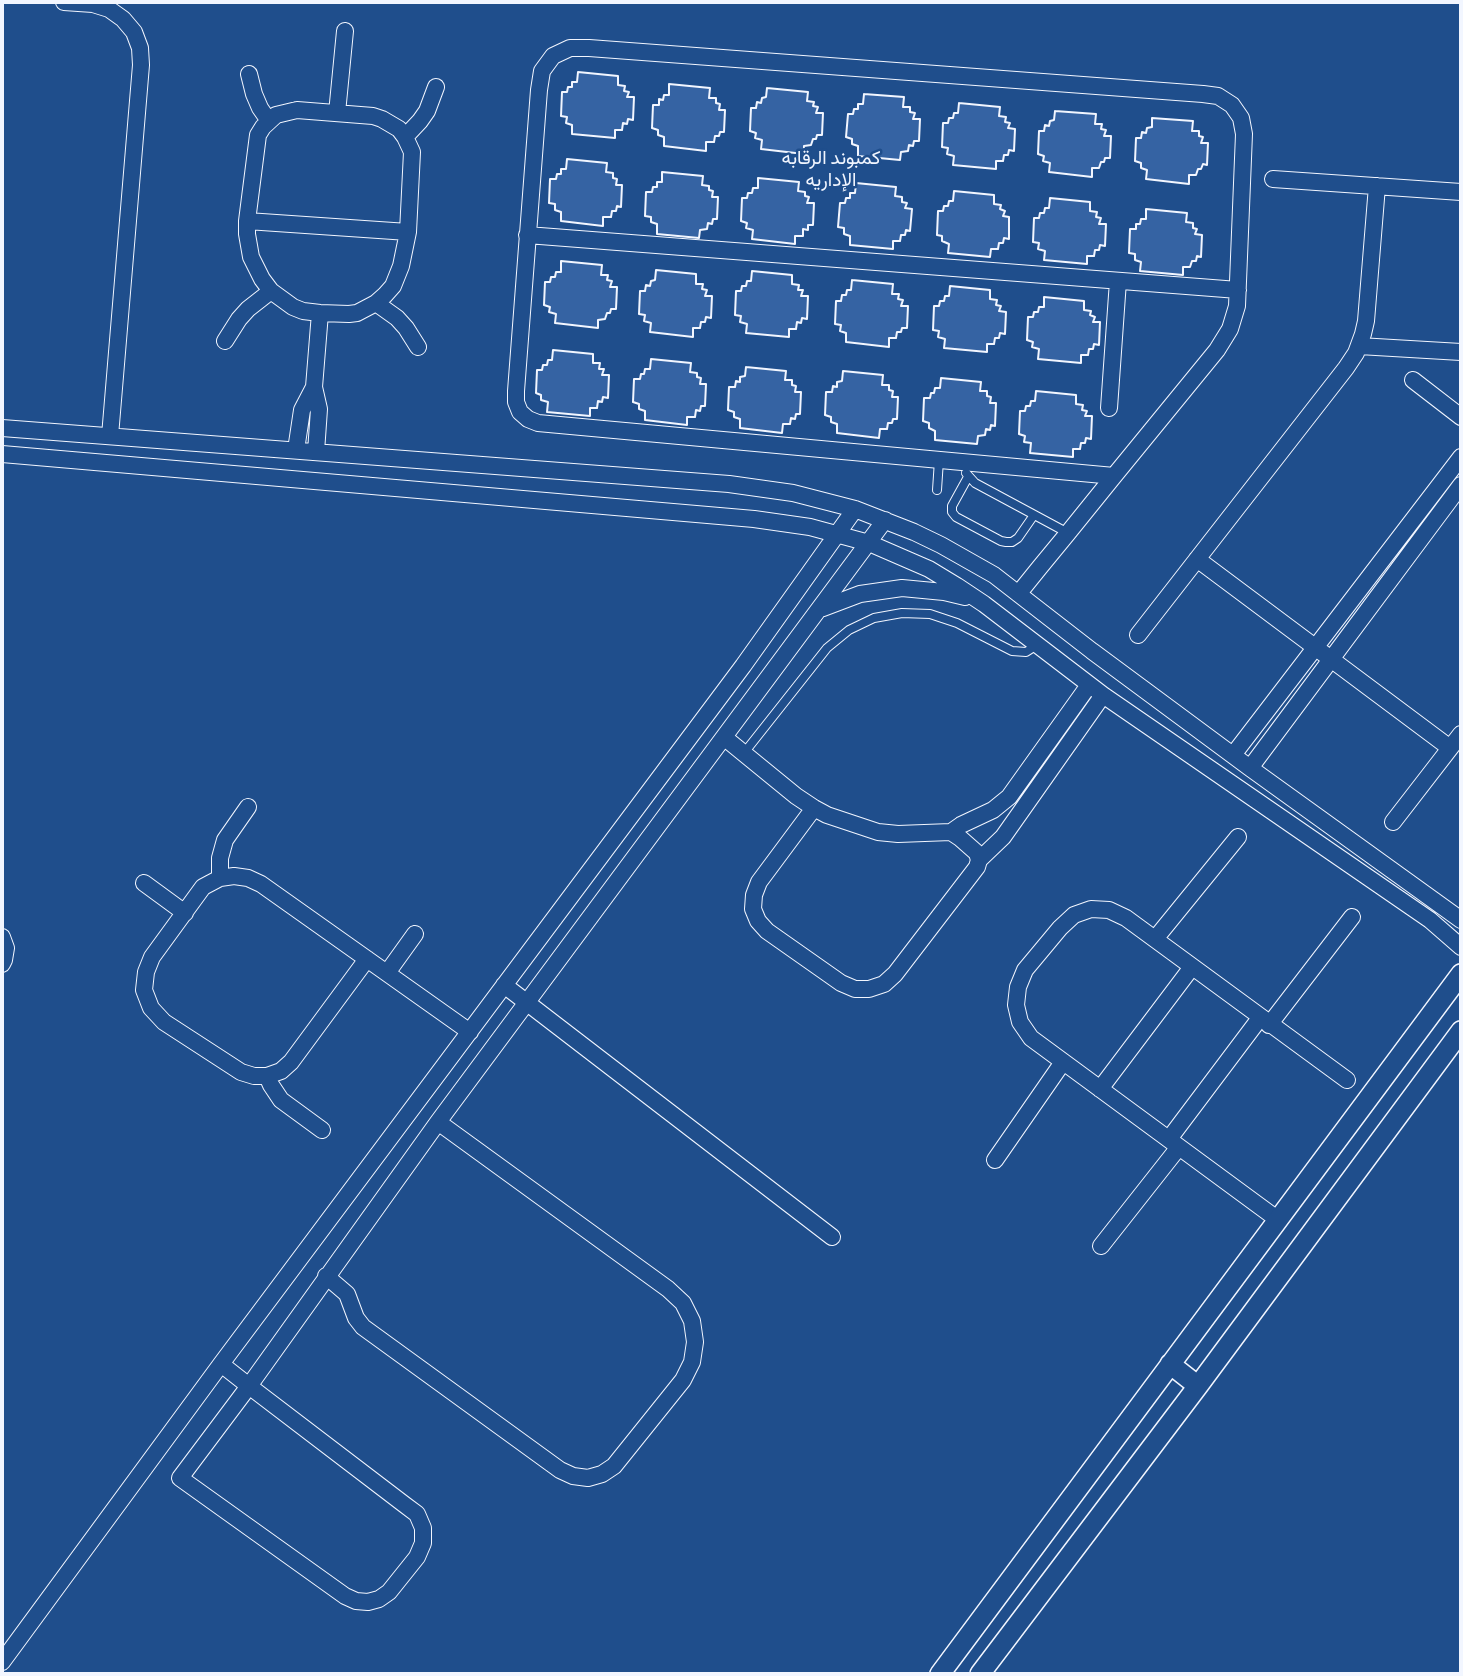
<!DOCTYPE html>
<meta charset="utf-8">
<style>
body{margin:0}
#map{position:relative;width:1463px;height:1676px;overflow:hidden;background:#1f4e8c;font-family:"PT Sans Narrow",sans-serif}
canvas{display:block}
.frame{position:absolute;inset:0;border:4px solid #f2f6ff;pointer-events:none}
</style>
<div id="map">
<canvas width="1463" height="1676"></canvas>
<div class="frame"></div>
</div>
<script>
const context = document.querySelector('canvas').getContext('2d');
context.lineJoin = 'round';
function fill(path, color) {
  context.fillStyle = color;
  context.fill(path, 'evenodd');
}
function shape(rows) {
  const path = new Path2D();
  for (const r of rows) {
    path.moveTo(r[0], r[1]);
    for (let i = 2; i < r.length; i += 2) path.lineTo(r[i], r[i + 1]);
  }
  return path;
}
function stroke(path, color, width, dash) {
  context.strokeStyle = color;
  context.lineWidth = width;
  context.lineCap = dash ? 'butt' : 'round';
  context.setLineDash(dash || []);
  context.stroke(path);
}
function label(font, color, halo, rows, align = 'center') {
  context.font = font + ' "PT Sans Narrow",Vazirmatn,sans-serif';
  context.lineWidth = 5;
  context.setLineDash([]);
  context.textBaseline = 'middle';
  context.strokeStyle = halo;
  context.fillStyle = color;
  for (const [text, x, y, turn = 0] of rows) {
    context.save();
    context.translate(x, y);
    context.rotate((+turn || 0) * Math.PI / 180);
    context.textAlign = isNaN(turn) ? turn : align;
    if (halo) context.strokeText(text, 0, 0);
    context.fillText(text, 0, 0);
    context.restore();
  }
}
const building = shape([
 [578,72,618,76,618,85,625,86,624,91,629,92,627,97,634,97,633,120,628,119,627,124,623,123,622,130,615,130,615,138,572,134,572,125,566,123,567,117,561,116,562,92,567,92,568,87,572,87,572,82,577,82,578,72],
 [669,84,710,88,709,98,716,98,716,103,720,104,719,110,725,110,724,132,720,132,719,136,715,136,714,142,706,142,706,151,664,146,664,137,658,135,658,130,652,128,653,105,659,105,659,99,663,100,664,95,669,95,669,84],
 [767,88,808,92,807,101,814,102,813,106,818,107,816,113,823,113,822,135,817,135,816,139,813,139,811,145,804,146,804,154,761,149,762,140,755,138,756,133,750,131,751,108,756,108,757,102,761,103,762,98,766,97,767,88],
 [864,94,904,97,903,107,910,107,910,112,915,113,913,119,920,119,919,141,914,141,913,146,909,145,908,151,901,152,900,160,858,156,858,146,852,144,852,139,846,137,848,114,853,114,854,109,858,109,858,104,863,104,864,94],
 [959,103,1000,107,999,116,1006,117,1005,122,1010,123,1008,128,1015,129,1014,151,1009,150,1008,155,1004,155,1003,161,996,161,996,169,953,165,954,156,947,154,948,148,942,147,943,123,948,123,949,118,953,118,954,113,958,113,959,103],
 [1055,111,1096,114,1095,124,1102,124,1101,129,1106,130,1104,136,1111,136,1110,158,1105,158,1104,162,1101,162,1099,168,1092,168,1092,177,1049,172,1050,163,1043,161,1044,156,1038,154,1039,131,1044,131,1045,125,1049,126,1050,121,1054,120,1055,111],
 [1152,118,1193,121,1192,131,1199,131,1199,136,1203,137,1201,143,1208,143,1207,165,1203,164,1201,169,1198,169,1196,175,1189,175,1189,184,1146,179,1147,170,1141,168,1141,163,1135,161,1136,138,1141,138,1142,132,1146,133,1147,128,1152,127,1152,118],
 [567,159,607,163,606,172,613,173,613,178,617,179,616,185,622,185,621,207,617,206,616,211,612,211,611,217,603,217,603,226,561,221,561,212,555,210,555,204,549,203,550,179,556,179,557,174,561,174,561,169,566,169,567,159],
 [662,172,703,176,702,185,709,186,709,190,713,191,712,197,718,197,717,219,713,219,712,224,708,223,707,229,700,230,699,238,657,234,657,224,651,222,651,217,645,216,646,192,652,192,653,187,657,187,657,182,662,182,662,172],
 [758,178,799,182,798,191,805,192,805,196,809,197,807,203,814,203,813,225,808,225,808,230,803,229,803,236,795,236,795,244,752,239,753,230,746,228,747,223,741,221,742,198,747,198,748,193,752,193,753,188,758,188,758,178],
 [856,183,896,187,895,196,902,197,902,202,907,203,905,208,912,209,910,231,906,230,905,235,901,235,900,241,893,241,893,249,850,245,850,236,844,234,844,228,838,227,840,203,845,203,846,198,850,198,850,193,855,193,856,183],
 [954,191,994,195,994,204,1001,205,1000,209,1005,211,1003,216,1009,217,1009,239,1004,238,1003,243,999,243,998,249,991,249,990,257,948,253,949,244,942,241,942,236,937,235,938,211,943,211,944,206,948,206,949,201,953,201,954,191],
 [1050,198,1090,202,1090,211,1097,212,1096,217,1101,218,1099,224,1106,224,1105,246,1100,245,1099,250,1095,250,1094,256,1087,256,1087,264,1044,260,1045,251,1038,249,1039,243,1033,242,1034,218,1039,218,1040,213,1044,213,1045,208,1049,208,1050,198],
 [1146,209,1187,213,1186,222,1193,223,1193,228,1197,229,1195,234,1202,235,1201,257,1197,256,1196,261,1192,261,1190,267,1183,267,1183,275,1140,271,1141,262,1135,260,1135,254,1129,253,1130,229,1136,229,1136,224,1140,224,1141,219,1146,219,1146,209],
 [561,261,602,265,601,275,608,275,607,280,612,281,610,287,617,287,616,309,611,309,610,313,607,313,605,319,598,320,598,328,555,323,556,314,549,312,550,307,544,305,545,282,550,282,551,277,555,277,556,272,561,272,561,261],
 [656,270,696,274,696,284,703,284,702,289,707,290,705,296,712,296,711,318,706,317,705,322,701,322,700,328,693,328,693,337,650,332,651,323,644,321,645,315,639,314,640,291,645,291,646,285,650,286,651,281,655,280,656,270],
 [752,271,792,275,792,284,799,285,798,290,803,290,801,296,808,296,807,319,802,318,801,323,797,322,796,329,789,329,789,337,746,333,747,324,740,322,741,316,735,315,736,291,741,291,742,286,746,286,747,281,751,281,752,271],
 [852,280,893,284,892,294,899,294,898,299,903,300,901,306,908,306,907,328,902,328,901,332,897,332,896,338,889,338,889,347,846,342,846,333,840,331,841,325,835,324,836,301,841,301,842,295,846,295,847,290,851,290,852,280],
 [950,286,990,290,990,299,997,300,996,305,1001,306,999,311,1006,312,1005,334,1000,333,999,338,995,338,994,344,987,344,987,352,944,348,945,339,938,337,939,331,933,330,934,306,939,306,940,301,944,301,945,296,949,296,950,286],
 [1044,297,1084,301,1084,310,1091,311,1090,315,1095,317,1093,322,1100,322,1099,345,1094,344,1093,349,1089,349,1088,355,1081,355,1081,363,1038,359,1039,349,1032,347,1033,342,1027,340,1028,317,1033,317,1034,312,1038,312,1039,307,1044,307,1044,297],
 [553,350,593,354,593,363,600,363,599,369,604,369,602,375,609,375,608,398,603,397,602,402,598,401,597,408,590,408,590,416,547,412,548,402,541,400,541,395,536,393,537,370,542,370,543,365,547,365,548,360,552,360,553,350],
 [651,359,691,363,690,372,697,373,697,377,701,378,700,384,706,384,705,406,701,406,700,411,696,410,695,417,687,417,687,425,645,420,645,411,639,409,639,404,633,402,634,379,640,379,641,374,644,374,645,369,650,369,651,359],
 [746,367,786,371,785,380,792,380,792,385,796,386,795,392,801,392,800,414,796,414,795,419,791,418,790,424,783,424,782,433,740,428,740,419,734,417,734,412,728,410,729,387,735,387,736,381,740,382,740,377,745,376,746,367],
 [843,371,883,375,882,385,889,385,889,390,893,391,892,397,898,397,897,419,893,419,892,423,888,423,887,429,880,429,879,438,837,433,837,424,831,422,831,417,825,415,826,392,832,392,833,386,837,387,837,382,842,381,843,371],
 [941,378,981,382,980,391,987,391,987,396,991,397,990,403,996,403,995,426,991,425,990,430,986,429,985,435,978,436,977,444,935,440,935,431,929,428,929,423,923,421,924,398,930,398,931,393,934,393,935,388,940,388,941,378],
 [1036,391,1076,395,1076,404,1083,405,1082,410,1087,411,1085,416,1092,416,1091,439,1086,438,1085,443,1081,443,1080,449,1073,449,1073,457,1030,453,1031,443,1024,442,1025,436,1019,434,1020,411,1025,411,1026,406,1030,406,1031,401,1035,401,1036,391]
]);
fill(building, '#3563a3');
stroke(building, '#f2f6ff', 2);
const service = shape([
 [966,473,975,483,1068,533],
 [968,477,952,506,952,512,956,517,1001,541,1006,542,1012,542,1018,538,1034,515],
 [937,490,939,460],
 [744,753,827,648,849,630,874,618,902,613,930,614,957,623,1012,651,1026,652,1037,645]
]);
const minor = shape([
 [64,2,93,4,109,9,123,19,134,32,140,48,141,65,110,436],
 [249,74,254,94,260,108,269,121],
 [297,110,373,116,382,119,399,129,405,137,412,152,408,232,401,266,393,286,385,295,376,303,357,313,349,314,320,313,303,311,293,307,271,291,262,279,251,257,247,234,247,221,258,135,263,127,276,115,297,110],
 [337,113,345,31],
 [405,137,420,121,427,111,436,87],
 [1273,179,1461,192],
 [247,221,408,232],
 [527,235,1238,290],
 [376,303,397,318,406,328,418,347],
 [225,341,239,319,248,309,271,291],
 [1359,346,1461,352],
 [1413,380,1461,417],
 [1109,408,1118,281],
 [2,428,729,484,793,493,855,509,914,532,941,545,994,575,1092,651,1250,768,1461,920],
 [296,450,302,410,314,387],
 [316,452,319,409,314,387,320,313],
 [2,454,754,519,810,527,869,543,929,569,957,586,984,604,1103,695,1430,920,1461,947],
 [1197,559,1450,748],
 [1019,593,1040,567,1068,533,1114,476,1217,350,1230,329,1237,306,1244,134,1241,118,1232,105,1218,96,1203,94,589,48,570,48,553,56,542,71,539,90,516,391,516,402,520,412,528,419,538,423,1114,476],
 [823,608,860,594,902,588,944,592,965,597],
 [1138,635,1346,368,1356,353,1363,334,1366,321,1377,186],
 [725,738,796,796,814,808,827,815,878,832,898,834,951,832,960,838,977,853,979,860,977,867,895,974,884,984,869,989,855,989,841,983,767,931,758,921,753,909,754,895,759,882,814,808],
 [1233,755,1461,457],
 [1250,768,1461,485],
 [1393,822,1461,734],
 [951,832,961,825,993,810,1009,797,1089,685],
 [979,860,1003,837,1103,695],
 [220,878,220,858,225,840,248,807],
 [144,883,185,913],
 [2,937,6,948,4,960,2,964],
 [1155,939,1238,837],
 [367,959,291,1062,281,1071,267,1076,254,1076,241,1072,164,1022,151,1008,144,990,146,972,152,957,203,887,220,878,234,876,248,878,261,884,470,1032],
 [387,973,415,934],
 [504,985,832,1237],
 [1269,1025,1352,917],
 [267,1076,271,1085,281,1100,322,1130],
 [1100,1089,1192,967],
 [1169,1139,1260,1018],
 [995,1160,1063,1062],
 [1277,1219,1031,1038,1020,1022,1016,1005,1018,987,1025,970,1060,928,1074,915,1091,909,1109,910,1126,918,1347,1080],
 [1101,1246,1179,1147],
 [326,1276,347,1294,356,1318,363,1327,560,1470,573,1476,588,1478,602,1474,614,1466,683,1380,692,1362,695,1342,692,1321,683,1303,668,1289,438,1122],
 [221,1364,249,1386,405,1505,417,1514,423,1528,423,1543,417,1557,389,1592,379,1599,368,1602,356,1601,345,1596,180,1478,249,1386,438,1122,885,520],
 [2,1662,221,1364,743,666,855,509]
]);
const tertiary = shape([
 [1170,1364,1198,1386],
 [940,1674,1461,974],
 [980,1674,1198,1386,1461,1031]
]);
stroke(service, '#f2f6ff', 10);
stroke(minor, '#f2f6ff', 18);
stroke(tertiary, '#f2f6ff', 22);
stroke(service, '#1f4e8c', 8);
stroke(minor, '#1f4e8c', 16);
stroke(tertiary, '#1f4e8c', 19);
label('19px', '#f2f6ff', '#1f4e8c', [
 ["كمبوند الرقابه",831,159],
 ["الإداريه",831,181]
]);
</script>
